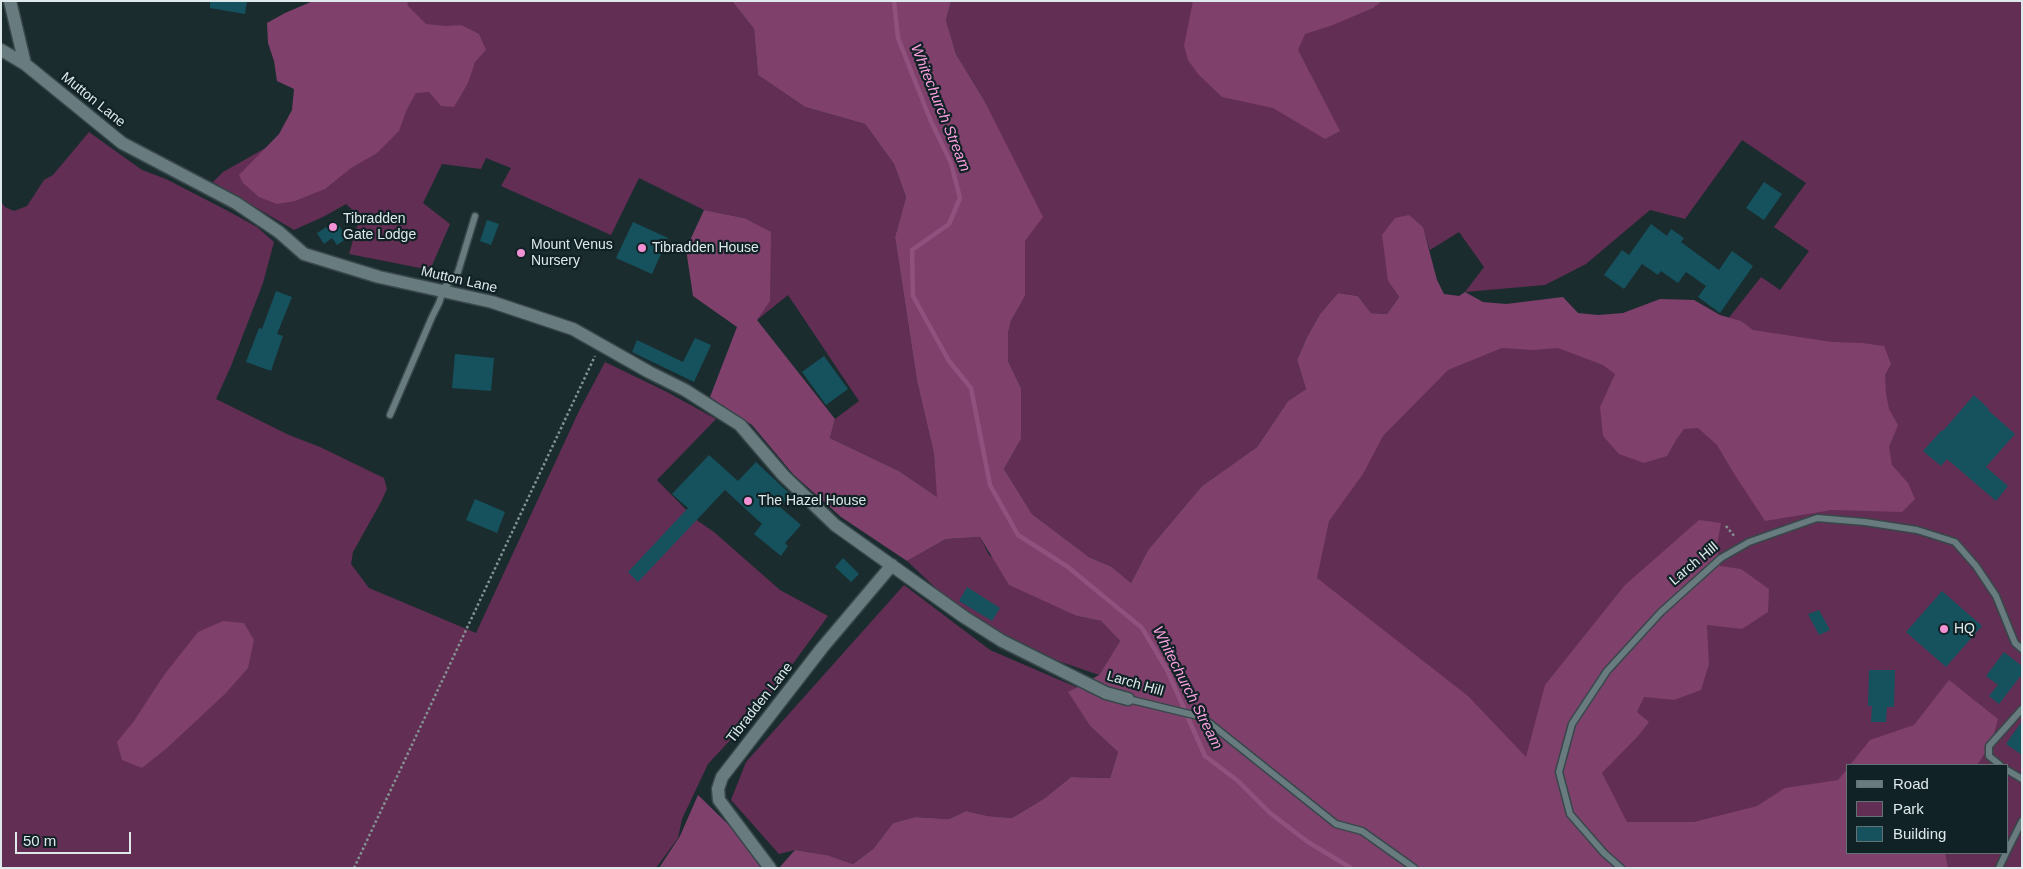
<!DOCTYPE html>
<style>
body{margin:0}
#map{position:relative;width:2023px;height:869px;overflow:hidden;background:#1b2c2f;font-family:Helvetica,sans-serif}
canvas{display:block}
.frame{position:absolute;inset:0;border:2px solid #dee9eb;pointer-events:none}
.legend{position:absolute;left:1846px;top:764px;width:162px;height:90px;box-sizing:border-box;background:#112226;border:1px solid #637275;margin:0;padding:6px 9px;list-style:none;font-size:15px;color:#dee9eb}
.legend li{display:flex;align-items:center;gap:10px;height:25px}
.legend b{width:25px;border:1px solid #637275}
.scale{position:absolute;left:15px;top:832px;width:116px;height:22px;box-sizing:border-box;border:2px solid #dee9eb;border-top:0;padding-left:6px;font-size:15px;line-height:18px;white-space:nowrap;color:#dee9eb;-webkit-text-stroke:4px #112226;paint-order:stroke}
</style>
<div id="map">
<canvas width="2023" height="869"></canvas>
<div class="frame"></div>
<ul class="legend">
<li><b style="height:6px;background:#687b7f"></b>Road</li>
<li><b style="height:14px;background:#622e53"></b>Park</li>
<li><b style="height:14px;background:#15525e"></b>Building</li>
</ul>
<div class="scale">50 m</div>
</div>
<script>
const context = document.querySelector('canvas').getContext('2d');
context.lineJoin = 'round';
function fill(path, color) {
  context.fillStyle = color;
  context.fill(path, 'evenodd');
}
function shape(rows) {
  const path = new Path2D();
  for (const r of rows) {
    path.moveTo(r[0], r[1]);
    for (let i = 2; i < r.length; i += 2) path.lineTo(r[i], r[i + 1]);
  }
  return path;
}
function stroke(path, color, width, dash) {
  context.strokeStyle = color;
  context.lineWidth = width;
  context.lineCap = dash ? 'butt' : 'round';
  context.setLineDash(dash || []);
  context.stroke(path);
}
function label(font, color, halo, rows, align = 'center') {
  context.font = font + ' Helvetica,sans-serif';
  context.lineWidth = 4.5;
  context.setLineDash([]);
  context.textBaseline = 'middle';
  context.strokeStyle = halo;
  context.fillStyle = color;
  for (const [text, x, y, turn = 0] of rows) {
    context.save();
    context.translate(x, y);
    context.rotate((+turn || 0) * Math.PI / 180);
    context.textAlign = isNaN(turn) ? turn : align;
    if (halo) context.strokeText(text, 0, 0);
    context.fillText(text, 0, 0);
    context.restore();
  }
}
fill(shape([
 [339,1,732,1,754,29,758,75,805,107,865,124,894,164,906,197,895,237,917,381,934,454,938,498,899,471,830,438,835,419,859,401,788,295,757,320,744,218,704,210,639,178,611,235,501,186,511,168,486,158,481,169,442,164,423,203,450,224,430,270,349,254,360,217,346,204,323,217,294,230,213,182,223,172,292,133],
 [951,1,2022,1,2022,868,1351,868,1137,706,1429,338,1724,324,1761,277,1780,290,1809,251,1774,227,1806,183,1742,140,1685,219,1650,210,1586,264,1545,285,1465,292,1484,267,1459,232,1430,250,1422,226,1388,281,1399,297,1387,314,1371,313,1358,296,1338,293,1320,314,1307,337,1297,360,1306,389,1288,401,1257,447,1202,486,1148,550,1131,583,1112,567,1089,557,1032,514,1004,469,1021,439,1021,388,1008,361,1008,333,1011,321,1025,296,1025,241,1003,140,984,100,956,54,946,20],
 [1847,765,2007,765,2007,853,1847,853],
 [89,132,142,170,166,179,228,211,257,227,274,242,263,283,231,366,216,399,289,435,320,447,384,478,387,489,381,502,353,552,351,564,369,588,476,633,579,411,605,362,667,392,716,419,657,480,695,519,714,532,780,590,828,616,761,707,708,764,682,819,678,838,656,868,1,868,1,202,5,207,14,211,27,206,44,180,53,175],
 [980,537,989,555,1077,616,1101,621,1120,641,1099,675,1035,653,959,610,907,561,946,539],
 [904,585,990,650,1076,687,1069,693,1090,726,1118,752,1110,778,1071,777,1045,798,1012,818,988,816,966,811,949,819,915,817,893,823,873,849,853,864,827,855,795,850,779,854,731,800,746,762]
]), '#622e53');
fill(shape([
 [313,1,407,1,408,6,426,24,446,26,461,25,479,34,486,50,475,62,468,83,454,107,441,106,429,92,416,93,407,109,399,131,377,153,351,168,325,189,295,201,277,204,259,197,243,183,239,175,279,134,292,110,294,89,277,81,274,61,268,43,267,23,285,13],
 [732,1,951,1,946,20,956,54,984,100,1043,217,1025,241,1025,296,1011,321,1008,333,1008,361,1021,388,1021,439,1004,469,1032,514,1089,557,1112,567,1131,583,1148,550,1202,486,1257,447,1288,401,1306,389,1297,360,1307,337,1320,314,1338,293,1358,296,1371,313,1387,314,1399,297,1388,281,1382,235,1395,218,1409,215,1423,227,1437,280,1444,294,1459,296,1465,292,1483,302,1506,304,1563,297,1578,313,1598,315,1623,313,1660,299,1694,300,1720,315,1741,321,1753,330,1832,342,1862,343,1884,346,1891,364,1885,375,1886,394,1889,409,1898,425,1889,447,1892,465,1908,483,1915,499,1902,512,1832,510,1765,521,1733,472,1717,445,1698,428,1684,429,1676,440,1667,456,1644,463,1619,454,1603,436,1600,407,1615,374,1603,365,1558,348,1533,350,1502,348,1448,370,1383,436,1363,474,1329,521,1317,578,1468,696,1526,757,1545,685,1625,585,1699,520,1721,523,1717,545,1720,566,1741,569,1769,589,1768,612,1742,629,1707,625,1709,664,1701,690,1674,700,1644,697,1637,712,1649,722,1638,736,1602,773,1627,822,1694,822,1757,806,1785,788,1838,780,1847,769,1847,853,1945,853,1948,868,779,868,795,850,827,855,853,864,873,849,893,823,915,817,949,819,966,811,988,816,1012,818,1045,798,1071,777,1110,778,1118,752,1090,726,1068,692,1099,675,1120,641,1101,621,1077,616,1009,585,980,537,946,539,907,561,841,517,793,474,752,425,710,397,737,327,693,296,686,249,704,210,744,218,771,232,770,301,757,320,835,419,830,438,899,471,937,497,934,454,917,381,895,237,906,197,894,164,865,124,805,107,758,75,754,29],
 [1193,1,1382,1,1373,8,1333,25,1305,34,1298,50,1340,131,1325,139,1273,108,1222,97,1198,74,1188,60,1184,46],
 [223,621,244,623,254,640,248,668,225,694,167,748,142,768,122,760,117,742,134,721,164,675,198,632],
 [1949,680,1998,719,1991,744,1977,765,1850,765,1870,740,1914,725],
 [698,795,773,868,659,868,680,836]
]), '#7f406c');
stroke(shape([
 [894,1,898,38,930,119,951,163,960,198,949,224,912,250,913,296,949,361,971,388,990,485,1018,535,1068,567,1142,628,1167,670,1205,756,1238,781,1270,813,1308,842,1351,868]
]), '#91517e', 4.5);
fill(shape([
 [210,1,247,1,245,14,210,8],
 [1764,182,1782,194,1764,220,1746,208],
 [487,220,499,224,491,245,480,241],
 [336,221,347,238,337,245,332,238,324,244,317,233],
 [633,222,668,238,652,274,616,258],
 [1651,224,1667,236,1671,229,1684,238,1681,242,1719,270,1732,251,1753,266,1720,313,1698,297,1706,286,1686,272,1678,283,1661,271,1658,275,1642,264,1624,289,1604,275,1622,250,1629,255],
 [276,291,292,297,277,334,283,336,271,371,246,362,259,328,262,329],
 [695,338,711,345,694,382,632,352,637,340,683,362],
 [455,354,494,358,491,391,452,388],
 [824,356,848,389,826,405,802,372],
 [1974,395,1989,409,1988,410,2015,434,1986,467,2008,486,1996,501,1947,459,1941,466,1923,451,1942,430,1943,431],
 [709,455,738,481,756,462,791,495,780,507,801,525,785,543,788,546,781,556,754,534,762,524,725,490,638,582,628,572,688,508,672,494],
 [475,499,505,512,497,533,466,520],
 [843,558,859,574,851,582,835,567],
 [967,587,1000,608,992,621,959,601],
 [1942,591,1982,626,1946,667,1906,632],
 [1819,610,1830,630,1819,635,1808,614],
 [2004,652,2022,666,2022,674,1999,704,1989,696,1998,685,1986,676],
 [1869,670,1895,670,1894,707,1887,707,1886,722,1871,722,1872,706,1868,706],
 [2022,721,2022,755,2006,744]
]), '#15525e');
const service = shape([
 [441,290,454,279,458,272,475,216],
 [390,415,432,317,439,303,443,291],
 [1128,699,1202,717,1336,824,1362,831,1414,868],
 [2000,765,1989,756,1989,746,2022,709],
 [2007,770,2022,779],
 [2007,851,2022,821],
 [1621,868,1604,853,1570,814,1559,772,1572,724,1607,671,1661,612,1721,558,1749,542,1817,518,1865,522,1917,530,1955,542,1976,566,1996,596,2015,643,2022,649],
 [1999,868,2006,853]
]);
const minor = shape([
 [10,1,25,64],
 [1,50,25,64,122,143,236,203,279,232,304,254,379,277,492,302,573,329,649,372,685,390,740,425,783,475,835,525,964,617,1002,641,1106,693,1128,699],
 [770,868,719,800,718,789,722,777,822,648,892,565]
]);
stroke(service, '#38474a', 9);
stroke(minor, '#38474a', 15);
stroke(shape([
 [1726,526,1735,537],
 [354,868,595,356]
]), '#849294', 2.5, [2.5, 2.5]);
stroke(service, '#687b7f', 6);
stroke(minor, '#687b7f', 12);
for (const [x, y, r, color] of [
 [333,227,5,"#f391d5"],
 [642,248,5,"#f391d5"],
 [521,253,5,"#f391d5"],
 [748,501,5,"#f391d5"],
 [1944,629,5,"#f391d5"]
]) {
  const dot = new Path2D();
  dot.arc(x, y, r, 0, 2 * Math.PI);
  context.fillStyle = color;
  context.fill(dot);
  stroke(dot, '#112226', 2);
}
label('14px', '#dee9eb', '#112226', [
 ["Mutton Lane",93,100,39],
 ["Mutton Lane",459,280,13],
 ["Larch Hill",1694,564,-40],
 ["Larch Hill",1135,684,16],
 ["Tibradden Lane",760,703,-52]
]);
label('14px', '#dee9eb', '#112226', [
 ["Tibradden",343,219],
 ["Gate Lodge",343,235],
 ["Mount Venus",531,245],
 ["Nursery",531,261],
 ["Tibradden House",652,248],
 ["The Hazel House",758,501],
 ["HQ",1954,629]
], 'left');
label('italic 15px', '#fb9fde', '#112226', [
 ["Whitechurch Stream",940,108,68],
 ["Whitechurch Stream",1187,688,63]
]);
</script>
